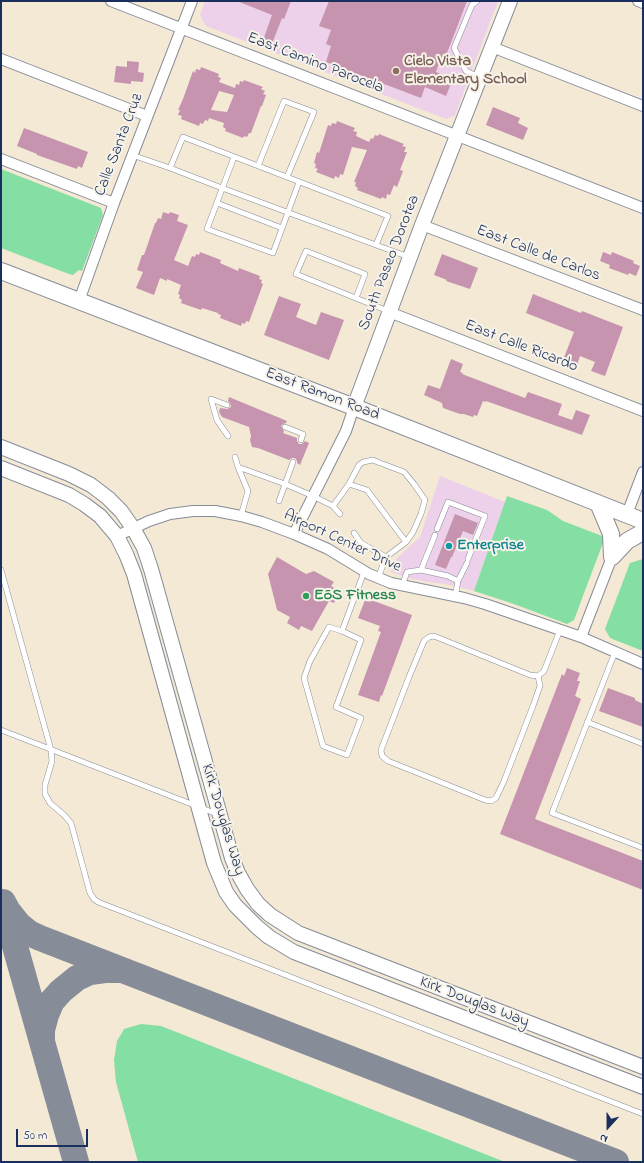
<!DOCTYPE html>
<meta charset="utf-8">
<style>
body{margin:0}
#map{position:relative;width:644px;height:1163px;overflow:hidden;background:#f3e9d4;font-family:"Indie Flower",sans-serif}
canvas{display:block}
.frame{position:absolute;inset:0;border:2px solid #1b2f5e;pointer-events:none}
.north{position:absolute;left:588px;top:1107px;width:40px;height:40px;-webkit-text-stroke:3px #f7f3e8;paint-order:stroke;rotate:201deg;font-size:11px;font-weight:700;line-height:16px;text-align:center;color:#1b2f5e}
.north::after{content:'';display:block;margin:auto;width:14px;height:18px;background:#1b2f5e;clip-path:polygon(50% 0,100% 100%,50% 72%,0 100%)}
.scale{position:absolute;left:16px;top:1129px;width:72px;height:18px;box-sizing:border-box;border:2px solid #1b2f5e;border-top:0;padding-left:5px;font-size:12px;line-height:14px;white-space:nowrap;color:#1b2f5e;-webkit-text-stroke:3px #f7f3e8;paint-order:stroke}
</style>
<div id="map">
<canvas width="644" height="1163"></canvas>
<div class="frame"></div>
<div class="north">N</div>
<div class="scale">50 m</div>
</div>
<script>
const context = document.querySelector('canvas').getContext('2d');
context.lineJoin = 'round';
function fill(path, color) {
  context.fillStyle = color;
  context.fill(path, 'evenodd');
}
function shape(rows) {
  const path = new Path2D();
  for (const r of rows) {
    path.moveTo(r[0], r[1]);
    for (let i = 2; i < r.length; i += 2) path.lineTo(r[i], r[i + 1]);
  }
  return path;
}
function stroke(path, color, width, dash) {
  context.strokeStyle = color;
  context.lineWidth = width;
  context.lineCap = dash ? 'butt' : 'round';
  context.setLineDash(dash || []);
  context.stroke(path);
}
function label(font, color, halo, rows, align = 'center') {
  context.font = font + ' "Indie Flower",sans-serif';
  context.lineWidth = 4;
  context.setLineDash([]);
  context.textBaseline = 'middle';
  context.strokeStyle = halo;
  context.fillStyle = color;
  for (const [text, x, y, turn = 0] of rows) {
    context.save();
    context.translate(x, y);
    context.rotate((+turn || 0) * Math.PI / 180);
    context.textAlign = isNaN(turn) ? turn : align;
    if (halo) context.strokeText(text, 0, 0);
    context.fillText(text, 0, 0);
    context.restore();
  }
}
fill(shape([
 [205,1,498,1,455,115,446,119,206,26,200,15],
 [440,476,505,502,474,591,446,584,428,582,408,578,391,572,396,559,420,537]
]), '#edd0e9');
fill(shape([
 [1,169,101,208,103,215,82,271,79,270,73,275,69,274,1,248],
 [507,496,547,510,563,521,602,536,604,540,574,620,567,624,514,604,474,591],
 [643,559,643,651,610,638,605,629,630,563],
 [141,1024,161,1026,505,1162,138,1162,116,1082,114,1060,117,1041,124,1029]
]), '#85dea4');
stroke(shape([
 [3,902,8,911,19,925,29,933,40,938,616,1162],
 [5,911,76,1162],
 [42,1039,42,1030,46,1015,52,1001,61,991,77,978,90,972,105,970,118,970]
]), '#878c99', 26);
fill(shape([
 [237,1,291,1,284,19,282,18,270,49,261,46,272,15],
 [329,1,467,1,447,53,448,56,447,60,440,60,436,72,453,79,446,96,425,87,421,98,326,62,331,46,326,44,331,30,319,26],
 [127,61,139,62,138,72,144,73,143,82,131,81,131,84,114,82,116,66,127,67],
 [201,67,219,74,218,77,221,78,219,82,235,88,236,84,239,85,240,81,243,82,244,80,263,87,261,89,265,91,263,94,266,95,262,106,261,106,251,133,249,133,247,137,244,136,243,138,225,131,226,129,223,127,224,123,209,118,208,121,205,120,203,124,200,123,199,126,181,119,182,116,178,115,180,110,178,110,183,99,193,71,195,73,196,69,200,70],
 [219,91,234,95,227,112,211,110],
 [493,107,520,118,518,123,528,128,523,140,486,125],
 [337,121,355,128,353,131,357,132,356,136,369,142,371,138,373,139,375,135,378,136,379,134,404,144,402,146,406,147,404,152,407,152,400,170,403,171,397,187,394,185,390,195,387,194,386,199,382,197,381,199,357,190,358,188,355,186,356,182,354,182,367,150,352,147,343,175,340,174,339,178,335,176,334,179,316,172,318,169,315,168,316,164,314,163,317,152,319,153,328,125,331,126,332,123,336,124],
 [24,128,88,152,82,168,78,166,77,169,37,155,37,154,17,146],
 [163,212,169,214,170,212,179,215,177,221,188,225,174,260,188,266,192,256,195,257,196,254,199,255,200,252,221,260,220,263,238,271,239,268,260,276,259,279,262,280,261,283,263,284,249,322,246,321,245,324,242,323,241,326,220,318,221,315,218,314,218,313,202,308,201,310,181,303,182,300,179,298,180,295,178,294,181,285,167,279,167,281,160,278,154,295,136,288,143,272,137,270,142,255,144,255,155,223,156,223,158,218,161,219],
 [603,252,611,255,612,252,634,261,633,263,640,266,636,276,629,273,628,275,609,268,610,265,600,261],
 [442,254,478,268,470,289,446,281,447,280,434,275],
 [533,294,581,313,582,311,623,327,605,376,591,371,595,362,580,356,577,365,563,360,574,332,526,313],
 [279,296,301,304,296,317,316,325,321,312,344,320,329,360,264,335],
 [451,359,463,364,460,372,463,373,462,374,525,398,528,392,562,404,558,415,572,420,576,410,590,415,582,435,486,401,485,402,483,401,477,416,474,415,473,417,464,414,460,414,443,408,442,403,424,395,428,385,440,389],
 [229,397,287,421,286,423,283,424,281,426,284,431,283,433,297,438,297,441,299,444,302,444,305,441,309,443,300,465,297,463,297,461,295,458,292,458,289,460,258,448,252,447,250,440,251,436,249,427,222,417,219,412,220,408,227,409,231,407,230,403,228,401],
 [455,514,478,523,473,535,463,531,452,557,451,557,446,569,435,565],
 [277,557,306,574,314,571,334,582,331,586,341,592,334,603,329,601,312,631,301,626,299,630,287,623,290,617,277,610,268,574],
 [365,600,370,602,371,600,412,615,382,696,381,695,379,702,358,695,381,632,378,631,380,626,358,618],
 [567,668,580,673,577,681,580,681,575,696,581,699,535,819,643,861,643,890,500,834,562,674,564,676],
 [608,688,635,698,635,700,643,704,643,727,599,711]
]), '#c694af');
const lane = shape([
 [477,1,472,5,454,48,466,71,479,77],
 [132,155,170,168],
 [234,157,207,229,273,253,299,182],
 [258,166,284,101,314,112,287,177],
 [217,203,282,228],
 [376,245,388,216,183,137,170,168,222,188,376,245,409,257],
 [356,298,365,274,306,251,296,274,388,311],
 [227,405,211,399,217,420,228,436],
 [285,427,303,434,301,440],
 [235,457,238,467,285,484,313,496,333,506,340,514],
 [380,463,373,460,363,462,359,465,349,484,367,490,406,542,413,532,421,514,425,500,414,484,404,472,383,464],
 [238,467,248,491,241,516],
 [279,501,293,462],
 [333,506,349,484],
 [437,529,448,502,485,516,468,559],
 [354,533,361,543,386,557,378,578],
 [386,557,406,542],
 [1,570,51,750,52,761,45,785,45,794,50,803,64,815,71,823,90,893,94,899,98,902,643,1114],
 [421,570,435,535],
 [458,581,467,563],
 [402,586,407,572,421,570,448,576,458,581,455,597],
 [342,631,361,640,336,707,361,718,347,755,323,746,304,678,310,661,329,627,342,631,364,572],
 [615,652,552,813,643,848],
 [538,676,540,686,533,706,504,781,496,798,491,801,485,800,428,777,388,761,382,756,381,750,409,677,424,641,429,637,434,636,530,675,538,676,544,671,560,630],
 [587,722,643,744],
 [1,730,217,814]
]);
const street = shape([
 [111,1,643,208],
 [638,1,643,3],
 [492,47,643,106],
 [1,59,147,116],
 [1,159,114,203],
 [422,225,643,310],
 [79,301,114,203,192,1],
 [389,312,643,411],
 [627,514,643,472],
 [294,534,346,431,354,407],
 [117,536,149,521,170,514,193,511,215,511,241,516,262,522,294,534,328,549,369,574,391,583,464,598,485,604,581,637,643,664],
 [581,637,612,557]
]);
const secondary = shape([
 [354,407,422,225,510,1],
 [1,447,69,474,91,485,108,498,121,511,133,528,144,548,151,569,232,858,238,873,247,889,258,904,270,915,298,933,643,1067],
 [1,468,69,495,84,504,100,516,117,536,126,554,134,574,214,863,226,892,235,905,257,927,269,937,294,952,643,1087]
]);
const primary = shape([
 [1,271,354,407,643,521],
 [598,503,611,534,612,557],
 [612,557,627,541,643,532]
]);
stroke(lane, '#878c99', 6);
stroke(street, '#878c99', 12);
stroke(secondary, '#878c99', 16);
stroke(primary, '#878c99', 18);
stroke(lane, '#fff', 5);
stroke(street, '#fff', 10);
stroke(secondary, '#fff', 14);
stroke(primary, '#fff', 16);
for (const [x, y, r, color] of [
 [396,71,4,"#8d6e63"],
 [449,546,4,"#0f9aa8"],
 [306,596,4,"#2e9e5b"]
]) {
  const dot = new Path2D();
  dot.arc(x, y, r, 0, 2 * Math.PI);
  context.fillStyle = color;
  context.fill(dot);
  stroke(dot, '#f7f3e8', 1.5);
}
label('bold 16px', '#785e54', '#f7f3e8', [
 ["Cielo Vista",404,62],
 ["Elementary School",404,80]
], 'left');
label('16px', '#1b2f5e', '#f7f3e8', [
 ["East Camino Parocela",315,64,21],
 ["Calle Santa Cruz",120,145,-69],
 ["East Calle de Carlos",538,254,21],
 ["South Paseo Dorotea",390,263,-69],
 ["East Calle Ricardo",521,347,21],
 ["East Ramon Road",322,395,21],
 ["Airport Center Drive",342,542,25],
 ["Kirk Douglas Way",222,820,73],
 ["Kirk Douglas Way",474,1003,21]
]);
label('bold 16px', '#0d838f', '#f7f3e8', [
 ["Enterprise",457,546]
], 'left');
label('bold 16px', '#27864d', '#f7f3e8', [
 ["EōS Fitness",314,596]
], 'left');
</script>
